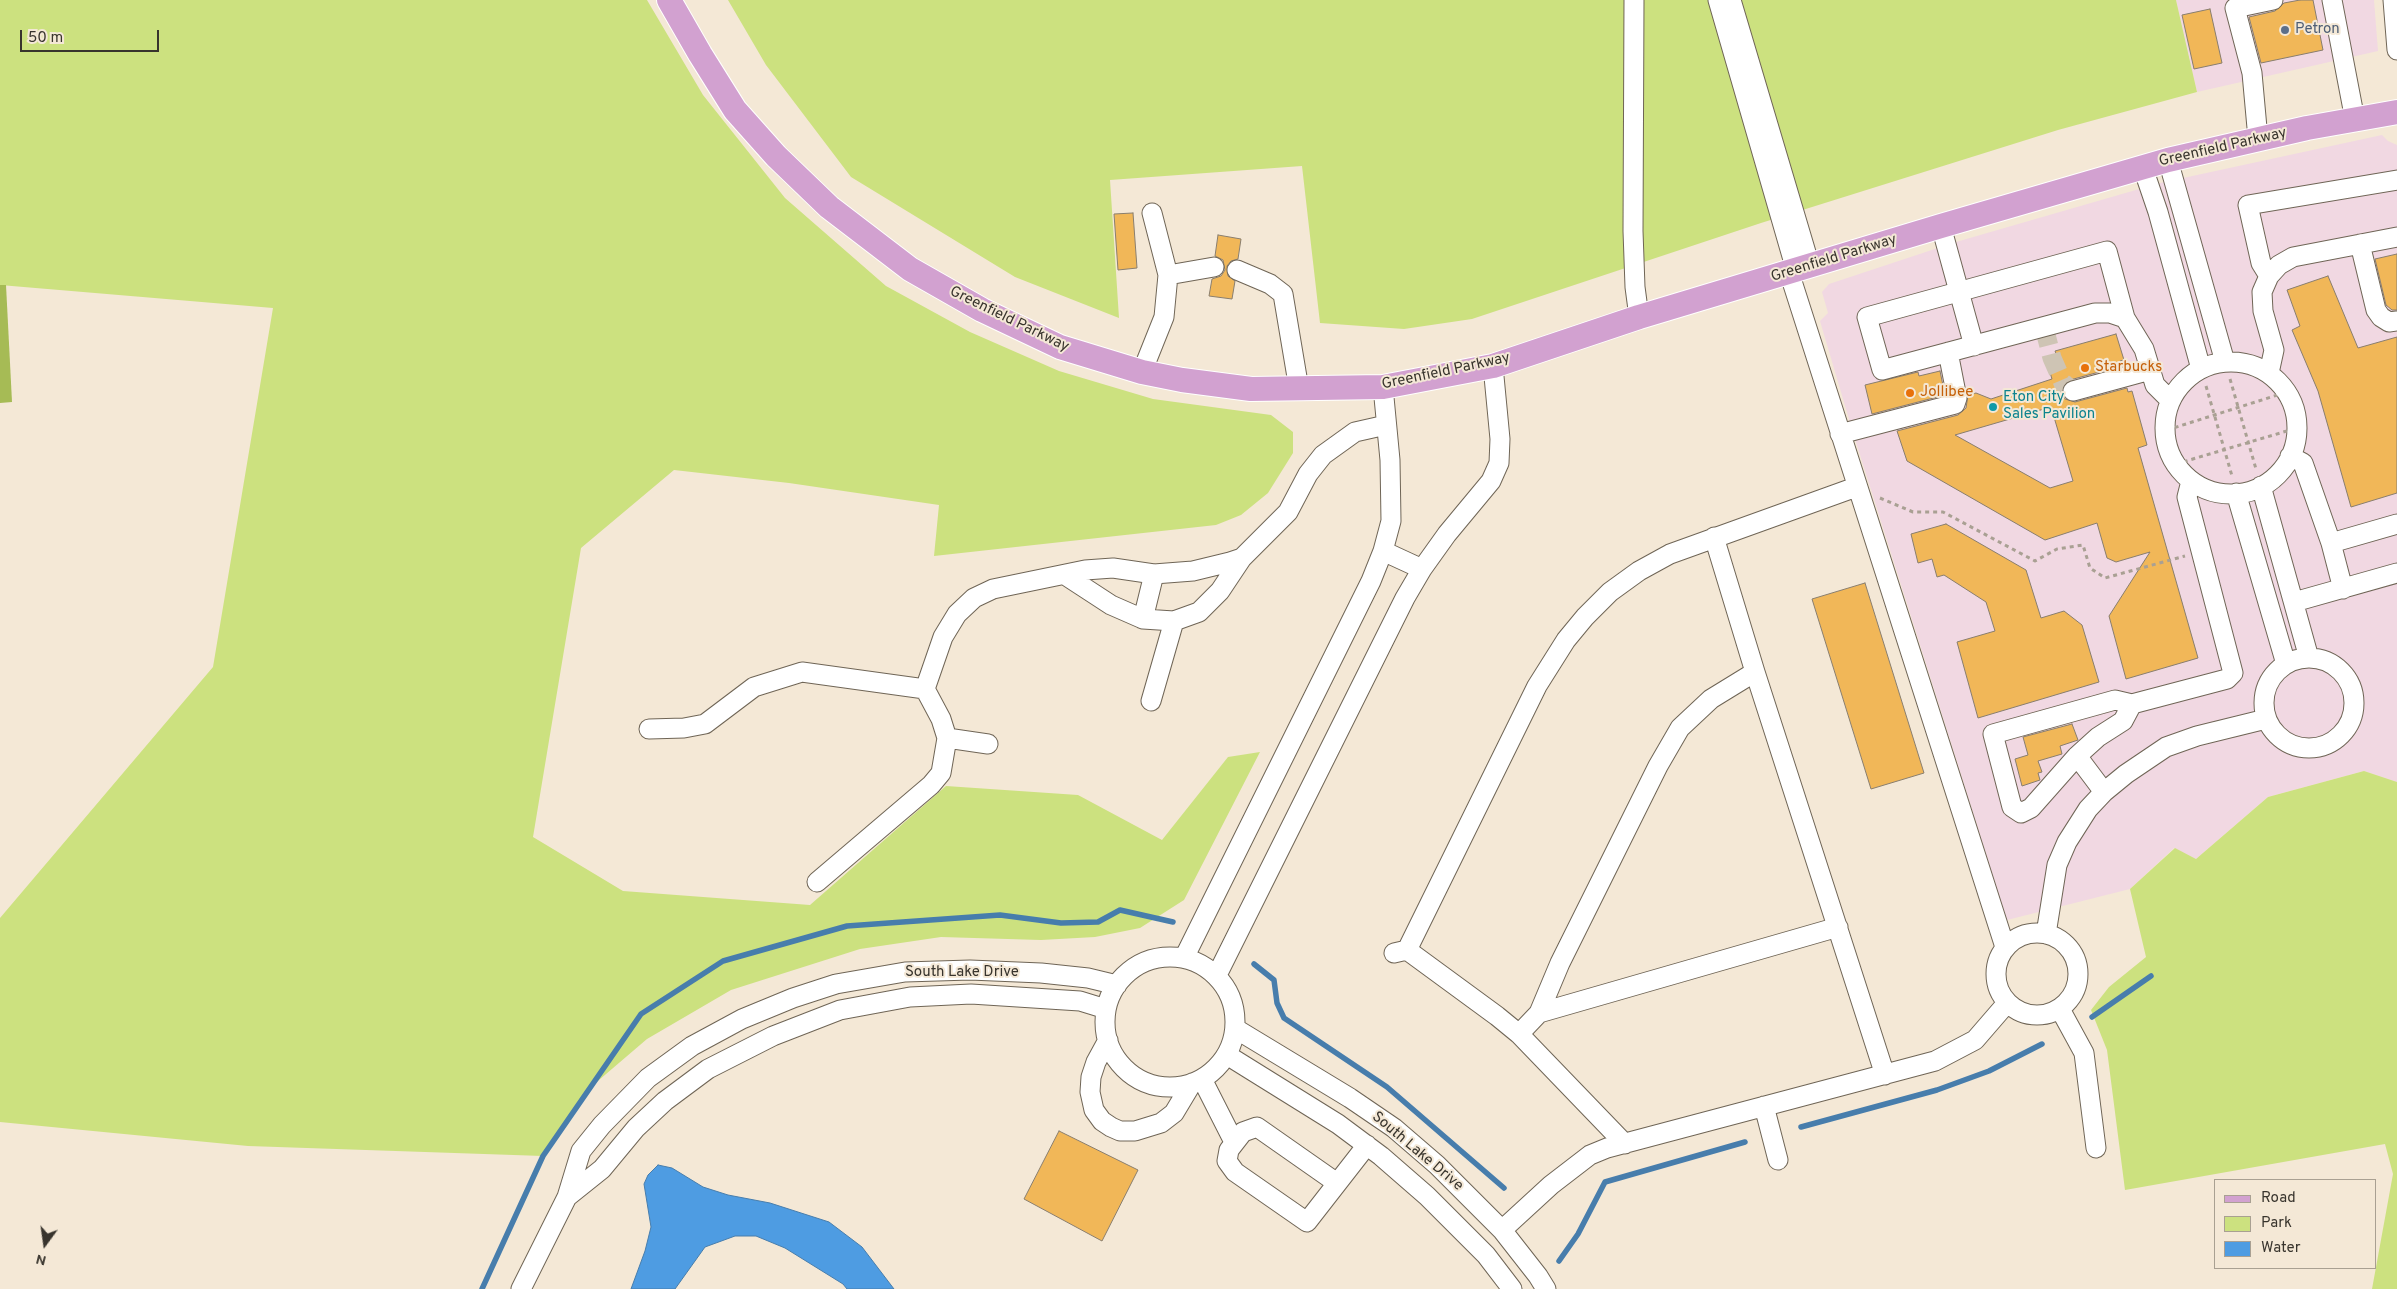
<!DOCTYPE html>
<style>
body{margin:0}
#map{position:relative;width:2397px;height:1289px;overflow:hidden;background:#f4e8d6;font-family:Overpass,sans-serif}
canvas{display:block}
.legend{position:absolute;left:2214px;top:1179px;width:162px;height:90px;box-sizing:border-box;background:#f4e8d6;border:1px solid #a9a092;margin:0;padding:6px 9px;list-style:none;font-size:15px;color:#38342d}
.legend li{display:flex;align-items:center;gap:10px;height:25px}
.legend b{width:25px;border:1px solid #a9a092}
.north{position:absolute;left:20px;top:1219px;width:50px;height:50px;-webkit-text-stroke:4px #f4e8d6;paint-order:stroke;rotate:194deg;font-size:14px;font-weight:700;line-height:20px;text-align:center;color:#38342d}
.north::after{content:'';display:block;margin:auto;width:18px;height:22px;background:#38342d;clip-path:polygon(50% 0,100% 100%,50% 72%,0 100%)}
.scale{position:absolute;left:20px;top:30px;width:139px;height:22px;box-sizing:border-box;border:2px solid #38342d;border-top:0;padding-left:6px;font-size:15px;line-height:18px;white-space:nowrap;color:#38342d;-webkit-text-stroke:4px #f4e8d6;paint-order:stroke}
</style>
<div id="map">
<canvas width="2397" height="1289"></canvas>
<ul class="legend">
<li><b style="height:6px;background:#d2a1d0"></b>Road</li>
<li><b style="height:14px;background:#cce17f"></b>Park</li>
<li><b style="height:14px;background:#4e9ce2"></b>Water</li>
</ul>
<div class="north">N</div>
<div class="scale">50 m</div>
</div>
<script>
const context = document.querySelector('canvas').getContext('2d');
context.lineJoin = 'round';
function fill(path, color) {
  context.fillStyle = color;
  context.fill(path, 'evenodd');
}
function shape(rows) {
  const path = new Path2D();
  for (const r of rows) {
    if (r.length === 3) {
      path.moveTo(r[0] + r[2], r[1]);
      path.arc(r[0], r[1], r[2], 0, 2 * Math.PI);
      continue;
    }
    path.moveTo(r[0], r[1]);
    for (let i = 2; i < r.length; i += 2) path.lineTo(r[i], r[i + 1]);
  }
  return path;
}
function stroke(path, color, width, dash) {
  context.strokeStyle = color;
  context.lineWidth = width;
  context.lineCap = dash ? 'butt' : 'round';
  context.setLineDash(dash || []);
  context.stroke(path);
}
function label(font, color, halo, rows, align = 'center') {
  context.font = font + ' Overpass,sans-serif';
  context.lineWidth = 4;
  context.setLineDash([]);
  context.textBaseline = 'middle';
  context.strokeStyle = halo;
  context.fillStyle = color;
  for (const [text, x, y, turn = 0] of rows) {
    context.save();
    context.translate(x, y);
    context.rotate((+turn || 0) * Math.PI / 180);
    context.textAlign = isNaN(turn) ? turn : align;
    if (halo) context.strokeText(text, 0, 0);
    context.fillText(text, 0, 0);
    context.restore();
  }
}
fill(shape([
 [2176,0,2374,0,2378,51,2197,92],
 [2382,135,2388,141,2397,145,2397,782,2364,771,2268,797,2196,859,2174,848,2130,889,2007,920,1854,436,1820,321,1828,313,1822,292,1829,284,1956,242,2160,183]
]), '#f1d8e2');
fill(shape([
 [0,0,647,0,703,95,785,198,886,286,970,332,1059,371,1153,399,1271,415,1293,432,1293,453,1268,493,1241,515,1216,525,934,556,939,505,789,483,674,470,581,548,533,837,623,891,810,905,946,786,1078,795,1162,840,1228,757,1260,752,1184,900,1140,928,1095,937,1041,940,941,937,860,949,731,990,647,1039,585,1092,543,1156,248,1146,0,1122,0,918,213,667,273,308,0,285],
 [728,0,2176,0,2197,92,2058,130,1761,223,1472,319,1404,329,1320,323,1302,166,1110,180,1119,318,1015,277,851,177,766,65],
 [2364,771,2397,782,2397,1289,2372,1289,2393,1174,2385,1144,2125,1190,2107,1050,2091,1010,2109,987,2146,957,2130,889,2175,848,2196,859,2268,797]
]), '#cce17f');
fill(shape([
 [0,285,6,285,12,402,0,403]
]), '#a6bb55');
const water = shape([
 [658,1165,672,1168,703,1187,728,1195,770,1203,829,1222,862,1247,894,1289,847,1289,843,1284,785,1248,756,1236,735,1236,705,1247,675,1289,631,1289,645,1251,651,1227,644,1184,648,1175,658,1165]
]);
fill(water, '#4e9ce2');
stroke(water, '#477dac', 1);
stroke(shape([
 [1254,964,1274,980,1277,1003,1284,1018,1387,1087,1504,1188],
 [2092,1017,2151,976],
 [1801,1127,1937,1090,1989,1071,2042,1044],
 [1559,1261,1578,1234,1605,1182,1745,1142],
 [482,1289,543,1156,641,1014,723,961,847,926,1000,915,1061,923,1098,922,1120,910,1173,922]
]), '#477dac', 5.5);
const building = shape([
 [2300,0,2313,0,2323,50,2261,63,2249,17,2275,11,2284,3,2300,0],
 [2210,9,2222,63,2194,69,2182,15,2210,9],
 [1133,213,1137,268,1118,270,1114,214,1133,213],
 [1218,235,1241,239,1238,259,1231,261,1227,266,1228,276,1235,281,1232,299,1209,296,1212,279,1221,276,1225,270,1223,260,1215,256,1218,235],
 [2397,254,2397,310,2392,310,2386,305,2375,259,2397,254],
 [2328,276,2358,348,2397,337,2397,493,2351,507,2318,391,2292,330,2300,326,2287,290,2328,276],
 [2116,334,2124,360,2120,361,2121,366,2070,380,2062,388,2062,393,2065,399,2075,402,2127,388,2128,392,2132,391,2147,445,2138,448,2198,658,2126,679,2109,616,2150,552,2116,562,2107,558,2097,523,2045,540,1907,461,1897,431,1958,415,1966,408,1968,395,1976,393,1991,399,2052,379,2046,359,2057,356,2055,351,2116,334],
 [2051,407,2073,481,2050,488,1955,435,2051,407],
 [1940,371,1945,395,1872,414,1865,385,1918,372,1919,376,1940,371],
 [1946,524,2026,570,2041,618,2064,611,2082,625,2099,682,1978,718,1957,642,1995,631,1986,602,1944,575,1937,577,1932,559,1918,563,1911,534,1946,524],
 [1865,583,1924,773,1871,789,1812,599,1865,583],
 [2072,724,2078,740,2060,746,2062,754,2038,761,2042,772,2038,773,2040,780,2022,786,2015,759,2028,755,2023,737,2072,724],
 [1059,1131,1138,1170,1102,1241,1024,1199,1059,1131]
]);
fill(building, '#f1b758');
stroke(building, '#897e6e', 1);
stroke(shape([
 [2044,327,2052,358,2063,383,2073,391]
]), '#cec4b4', 19, [19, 9]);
const minor = shape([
 [1634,0,1633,231,1635,287,1639,317],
 [1718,0,1796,270],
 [1731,0,1810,266],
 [2332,0,2355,120],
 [2393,0,2397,50],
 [2258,139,2252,73,2235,8,2273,0],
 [2168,160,2225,362],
 [2143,168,2158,212,2201,369],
 [1941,226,1974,346],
 [2360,244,2376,310,2381,317,2389,322,2397,321],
 [1237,270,1270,284,1283,294,1299,389],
 [1789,272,2005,947],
 [1168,275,1214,267],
 [2269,276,2261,263,2248,205,2397,180],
 [2125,318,2110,313,2095,313,1882,370,1867,317,2107,251,2125,318,2144,349,2155,385,2170,400],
 [2231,428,66],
 [1142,372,1164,317,1168,275,1152,213],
 [2269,373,2274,350,2263,311,2262,292,2269,276,2279,265,2293,257,2397,237],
 [2073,391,2150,370],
 [1840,434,1955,404,1957,398,1948,352],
 [2290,456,2303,463,2331,543,2343,589],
 [2261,486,2309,658],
 [2236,493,2286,664],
 [1714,537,1755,672,1885,1075],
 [2331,543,2397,524],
 [1383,551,1422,569],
 [1065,575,1111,605,1143,619,1174,621,1199,612,1220,591,1242,558],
 [2294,602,2397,573],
 [1143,619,1154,574],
 [2309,703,45],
 [1151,701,1174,621],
 [2132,704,2123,721,2098,737,2077,756,2031,808,2021,813,2012,807,1993,734,2115,700,2132,704,2227,679,2233,673,2187,497,2191,481],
 [649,729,684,728,705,724,754,687,802,672,925,689],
 [947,738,988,744],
 [2077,756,2104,792],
 [817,882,931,785,941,773,947,738,941,719,925,689,943,637,957,614,974,598,993,589,1085,570,1113,568,1154,574,1193,571,1230,562,1242,558,1288,512,1308,474,1323,455,1355,432,1386,425],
 [2037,974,41],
 [2046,934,2057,865,2067,842,2088,809,2104,792,2126,774,2166,747,2197,736,2266,719],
 [1407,950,1537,686,1566,640,1585,617,1610,592,1639,571,1670,554,1856,487],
 [1394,953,1407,950,1497,1016,1519,1034,1625,1144],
 [1170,1022,65],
 [1184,958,1371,581,1383,551,1391,521,1390,460,1383,387],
 [1217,975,1405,598,1422,569,1447,534,1491,481,1499,463,1500,439,1493,366],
 [2060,1009,2084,1053,2096,1148],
 [1539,1013,1838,927],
 [1236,1029,1350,1098,1394,1128,1437,1165,1502,1230,1538,1276,1546,1289],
 [1519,1034,1539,1013,1560,963,1658,766,1680,728,1711,699,1755,672],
 [1108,1040,1096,1062,1091,1077,1090,1092,1094,1110,1102,1121,1111,1127,1120,1131,1135,1131,1161,1123,1174,1113,1192,1083],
 [1227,1055,1338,1124,1381,1156,1427,1196,1486,1255,1512,1289],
 [1202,1079,1234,1142],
 [1764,1106,1778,1160],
 [1337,1183,1257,1127,1243,1132,1229,1150,1227,1161,1235,1172,1307,1222,1367,1145],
 [567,1197,602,1169,636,1128,665,1101,708,1069,773,1036,840,1010,910,997,971,994,1080,1001,1106,1009],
 [1502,1230,1551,1185,1590,1155,1607,1148,1935,1061,1975,1040,2007,1003],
 [521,1289,567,1197,581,1151,602,1125,648,1078,692,1046,742,1019,793,998,836,984,905,972,970,970,1041,973,1088,978,1117,985]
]);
const major = shape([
 [669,0,700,54,735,110,776,156,829,207,910,269,982,310,1060,347,1142,372,1182,380,1251,389,1383,387,1493,366,1639,317,1941,226,2168,160,2307,128,2397,112]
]);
stroke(minor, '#6f6556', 21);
stroke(major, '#fff', 26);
stroke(shape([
 [2230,379,2256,469],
 [2206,386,2232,476],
 [2167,430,2287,392],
 [2176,464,2297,428],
 [1880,498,1913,512,1943,512,2035,561,2057,549,2083,545,2090,568,2105,578,2185,556]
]), '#a9a093', 3, [4, 4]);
stroke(minor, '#fff', 19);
stroke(major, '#d2a1d0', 24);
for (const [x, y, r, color] of [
 [2285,30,5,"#5c6f8a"],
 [2085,368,5,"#e8710a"],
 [1910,393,5,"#e8710a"],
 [1993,407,5,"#0f9aa8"]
]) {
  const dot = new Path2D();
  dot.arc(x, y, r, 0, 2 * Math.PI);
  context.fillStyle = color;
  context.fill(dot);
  stroke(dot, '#f4e8d6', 2);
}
label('15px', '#4e5e75', '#f4e8d6', [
 ["Petron",2295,30]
], 'left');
label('15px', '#38342d', '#f4e8d6', [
 ["Greenfield Parkway",2223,148,-13],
 ["Greenfield Parkway",1834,259,-17],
 ["Greenfield Parkway",1009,320,26],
 ["Greenfield Parkway",1446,372,-12],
 ["South Lake Drive",962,973],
 ["South Lake Drive",1417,1152,40]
]);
label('15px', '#c56008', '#f4e8d6', [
 ["Starbucks",2095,368],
 ["Jollibee",1920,393]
], 'left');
label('15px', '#0d838f', '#f4e8d6', [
 ["Eton City",2003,398],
 ["Sales Pavilion",2003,415]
], 'left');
</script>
